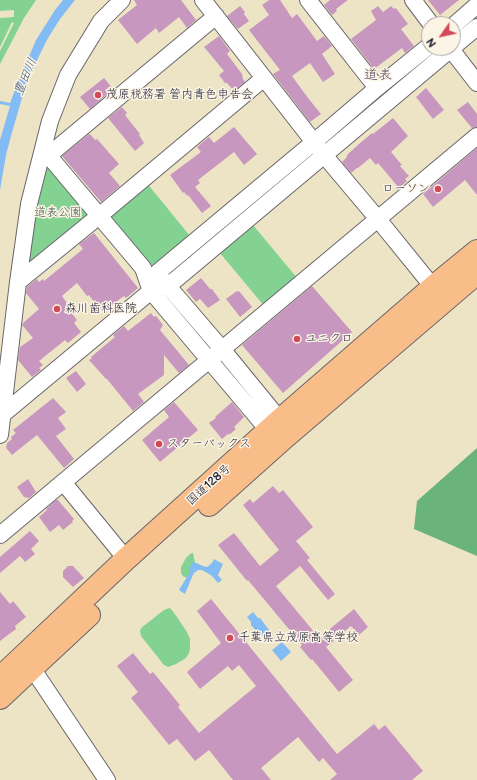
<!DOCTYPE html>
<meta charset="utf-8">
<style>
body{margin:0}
#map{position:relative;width:477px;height:780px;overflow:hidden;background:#ede4c5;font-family:"Balsamiq Sans",sans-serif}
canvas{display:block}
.north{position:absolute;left:421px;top:16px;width:40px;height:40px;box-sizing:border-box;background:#fcf5e5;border:1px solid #a5a1a1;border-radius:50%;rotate:236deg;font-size:11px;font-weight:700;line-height:16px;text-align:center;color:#22223b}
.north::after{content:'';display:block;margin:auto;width:14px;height:18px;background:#d1495b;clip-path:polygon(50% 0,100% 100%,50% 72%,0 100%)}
</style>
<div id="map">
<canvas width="477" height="780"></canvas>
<div class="north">N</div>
</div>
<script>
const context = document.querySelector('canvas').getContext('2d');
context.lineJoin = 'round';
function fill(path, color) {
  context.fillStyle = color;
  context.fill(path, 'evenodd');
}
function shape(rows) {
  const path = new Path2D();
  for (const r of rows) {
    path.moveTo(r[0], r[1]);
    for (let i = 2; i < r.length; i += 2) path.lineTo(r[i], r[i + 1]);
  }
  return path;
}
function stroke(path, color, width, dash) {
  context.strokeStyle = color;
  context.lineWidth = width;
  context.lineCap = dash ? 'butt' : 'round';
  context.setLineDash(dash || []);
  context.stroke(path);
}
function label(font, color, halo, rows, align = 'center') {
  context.font = font + ' "Balsamiq Sans","Klee One",sans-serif';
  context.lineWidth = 3;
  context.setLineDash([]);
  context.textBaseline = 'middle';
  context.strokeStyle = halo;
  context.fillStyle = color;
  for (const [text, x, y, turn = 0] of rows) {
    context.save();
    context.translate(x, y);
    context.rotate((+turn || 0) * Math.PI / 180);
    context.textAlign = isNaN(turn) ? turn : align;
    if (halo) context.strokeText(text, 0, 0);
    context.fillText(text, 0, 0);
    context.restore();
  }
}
fill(shape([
 [0,0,36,0,24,18,0,64,0,51,14,23,12,22,0,47,0,18,14,17,14,10,0,11],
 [50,163,90,210,89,220,29,268,25,265,43,164],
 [146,182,190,236,154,265,145,264,108,220,109,214],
 [253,225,298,279,265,307,220,253],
 [192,553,193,553,195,563,191,570,191,572,187,578,183,576,181,573,181,567,186,558,190,554],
 [169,608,171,609,177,617,187,632,190,639,190,649,189,653,186,658,176,664,168,667,164,665,141,636,140,631,141,628,164,610]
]), '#83d291');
fill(shape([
 [477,448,477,556,414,529,417,501]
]), '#6ab47b');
fill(shape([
 [63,0,75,0,60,19,48,38,39,56,26,84,11,136,6,155,0,190,0,140,10,106,0,104,0,101,10,103,17,85,36,40,55,10],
 [214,559,223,564,218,575,222,580,218,583,212,576,209,574,202,570,198,570,194,573,192,577,185,594,179,590,190,572,190,567,192,563,194,562,203,566,207,567,212,563],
 [253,612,258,618,260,618,270,631,270,634,267,636,262,636,258,633,251,625,251,622,247,617],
 [282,642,291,652,281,661,272,650]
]), '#83bcf4');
fill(shape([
 [134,0,181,0,196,20,187,28,179,17,159,33,156,28,137,44,118,20,137,5],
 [269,0,280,0,292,18,297,14,317,41,324,36,332,46,322,54,335,74,323,82,310,63,292,76,308,98,321,114,310,122,273,74,280,70,249,30,269,15,262,5],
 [330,0,348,0,336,9,337,11,332,15,324,5],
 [428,0,459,0,440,15],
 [240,6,245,12,244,14,249,21,238,29,227,16],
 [378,6,383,12,391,6,394,9,396,8,408,24,401,29,414,46,405,53,402,48,374,69,351,39,376,20,371,11],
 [219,36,230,51,227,54,242,74,243,79,245,82,234,91,227,83,225,83,219,75,224,71,204,47],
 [104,78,113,89,90,109,80,97],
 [426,88,444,110,433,119,416,97],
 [468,102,477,114,477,127,472,128,457,110],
 [122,107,127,113,125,115,140,134,139,135,144,143,135,151,108,118],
 [393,118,408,136,391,152,402,165,400,166,409,176,405,179,407,181,399,188,378,163,376,165,370,158,358,168,357,168,351,173,342,162,347,157,347,155,359,144,372,133,373,134],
 [234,127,257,154,244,165,234,152,198,180,200,183,195,187,211,206,202,213,188,195,187,196,184,192,183,193,170,175,201,152,197,147,209,137,214,143],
 [89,134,91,135,95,140,97,139,119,164,109,173,120,186,101,202,62,156],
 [477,148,477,195,465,180,433,207,423,194],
 [94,233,138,288,126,298,124,296,105,310,104,307,100,310,89,295,87,296,77,283,62,296,69,306,67,307,77,320,74,323,81,332,68,343,65,340,39,361,43,365,39,368,41,370,32,377,18,360,20,347,33,338,22,325,23,323,39,309,26,293,27,287,37,279,39,282,43,279,44,281,83,249,79,244],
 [201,278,210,289,212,289,220,300,208,308,200,299,196,302,186,290],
 [312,286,352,332,283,393,242,345],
 [237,291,238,292,239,291,252,307,240,317,226,299],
 [151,313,154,317,156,316,163,325,160,330,189,365,179,373,164,355,164,375,138,394,144,402,133,411,107,379,106,379,89,360,92,358,91,357,115,337,113,335,124,326,128,331],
 [76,371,86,384,77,392,66,378],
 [53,398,66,412,58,418,66,429,56,436,74,459,64,468,37,435,12,455,6,448,7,443,12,439,11,437,16,433,13,430],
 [174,402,198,430,160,462,142,440,169,417,164,410],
 [232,402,244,417,234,427,236,429,230,434,228,434,222,439,209,423,216,418,215,417],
 [28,479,36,492,29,498,24,497,17,487],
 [273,486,279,493,283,490,313,527,296,541,310,558,307,560,335,594,328,600,300,566,276,586,319,638,354,609,368,627,359,635,351,626,326,647,353,680,339,692,312,659,311,660,300,647,302,645,248,580,247,581,218,545,234,533,260,566,279,550,243,505,250,499,253,503],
 [56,500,58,500,74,519,72,521,73,522,63,530,59,525,50,532,39,517,47,510,46,509],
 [30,531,39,541,31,549,35,554,25,562,20,556,0,573,0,557],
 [68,566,73,566,84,578,73,587,63,577,63,571],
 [0,592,10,604,13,601,26,617,15,626,16,629,0,641],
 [211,599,337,754,374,724,379,730,385,725,423,771,412,780,330,780,337,774,323,758,319,762,298,737,261,768,271,780,233,780,209,750,195,761,177,739,169,745,131,698,138,692,117,666,133,653,150,674,153,672,180,705,178,707,199,733,256,686,239,665,232,671,228,666,200,689,187,672,221,643,197,611]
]), '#c797c0');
const minor = shape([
 [203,0,324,155,377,218,433,287],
 [308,0,377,88],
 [413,0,431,24],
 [453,26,477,5],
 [453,47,477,27],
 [450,48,477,83],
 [43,149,143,268,151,291,263,424,269,431,277,435],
 [49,155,216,16],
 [161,278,222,349,280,420,282,431],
 [18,282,99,216,264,78],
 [151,291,157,273,314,142,377,88,429,46],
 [3,414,151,291,168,286,452,48],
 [0,435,18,282,29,204,50,121,68,75,101,21,122,0],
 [63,482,126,559],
 [0,535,477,136],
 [26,661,32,668,107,780]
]);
const highway = shape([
 [209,505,284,438,477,273],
 [0,678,126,559,280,420,433,287,477,251],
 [0,698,89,615]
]);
stroke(minor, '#69666b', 18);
stroke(highway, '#69666b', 24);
stroke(minor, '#fff', 16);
stroke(highway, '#f8bd89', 22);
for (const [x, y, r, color] of [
 [98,95,4,"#d1495b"],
 [438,189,4,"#d1495b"],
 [57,309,4,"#d1495b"],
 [297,339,4,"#d1495b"],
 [159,444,4,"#d1495b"],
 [230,638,4,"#d1495b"]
]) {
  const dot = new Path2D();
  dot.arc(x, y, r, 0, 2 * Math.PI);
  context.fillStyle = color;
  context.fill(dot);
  stroke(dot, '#fcf5e5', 1.5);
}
label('12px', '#22223b', '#fcf5e5', [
 ["茂原税務署 管内青色申告会",106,95],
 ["ローソン",430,189,"right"],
 ["森川歯科医院",65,309],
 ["ユニクロ",305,339],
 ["スターバックス",167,444],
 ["千葉県立茂原高等学校",238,638]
], 'left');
label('12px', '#3f5755', '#fcf5e5', [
 ["道表公園",58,213]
]);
label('12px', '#22223b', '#fcf5e5', [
 ["国道128号",209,485,-42]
]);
label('italic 13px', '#44587c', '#fcf5e5', [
 ["豊田川",26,77,-67]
]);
label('14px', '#5c4b6a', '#fcf5e5', [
 ["道表",378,75]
]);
</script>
